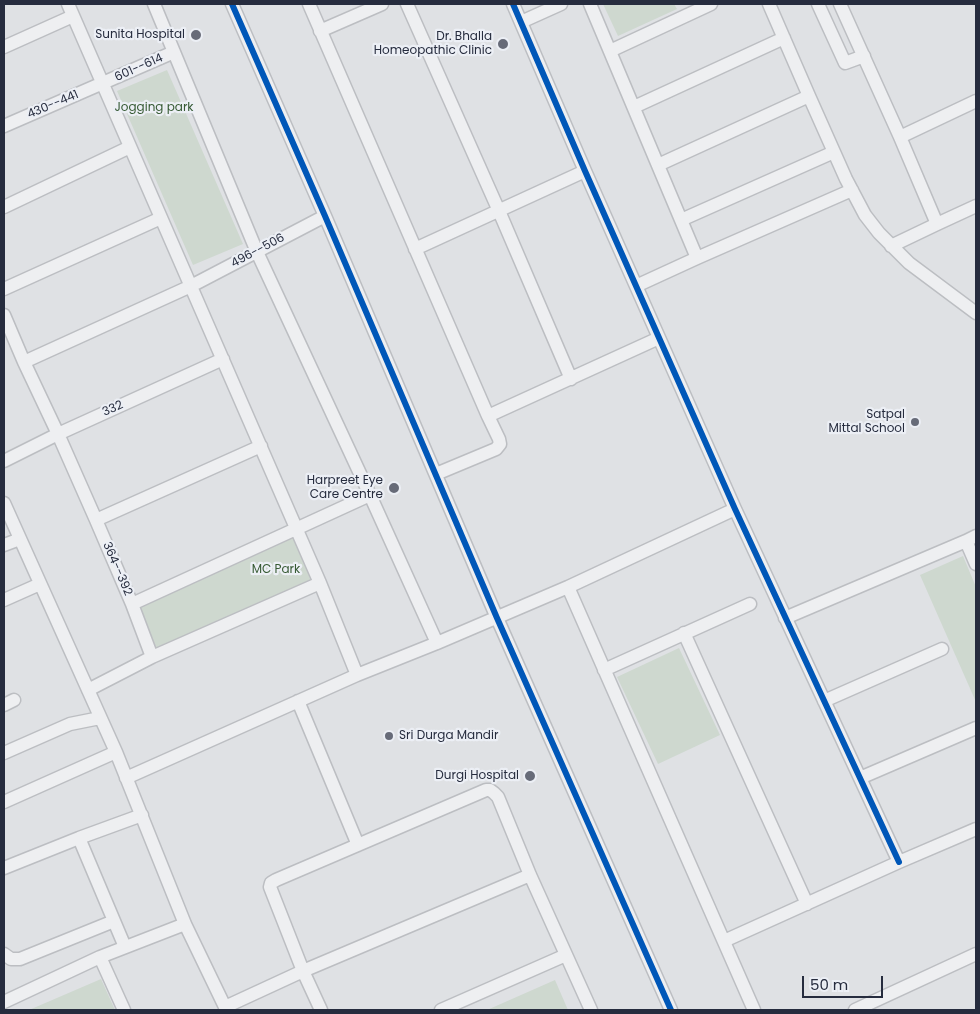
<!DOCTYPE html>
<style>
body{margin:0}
#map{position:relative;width:980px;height:1014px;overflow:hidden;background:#dfe1e4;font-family:Poppins,sans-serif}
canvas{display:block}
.frame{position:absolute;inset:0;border:5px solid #262c3e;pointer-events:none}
.scale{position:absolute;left:802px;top:976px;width:81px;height:22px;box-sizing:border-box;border:2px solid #262c3e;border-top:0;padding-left:6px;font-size:15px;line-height:18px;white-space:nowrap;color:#262c3e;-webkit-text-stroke:4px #eceff5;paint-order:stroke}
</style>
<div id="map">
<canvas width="980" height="1014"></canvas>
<div class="frame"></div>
<div class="scale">50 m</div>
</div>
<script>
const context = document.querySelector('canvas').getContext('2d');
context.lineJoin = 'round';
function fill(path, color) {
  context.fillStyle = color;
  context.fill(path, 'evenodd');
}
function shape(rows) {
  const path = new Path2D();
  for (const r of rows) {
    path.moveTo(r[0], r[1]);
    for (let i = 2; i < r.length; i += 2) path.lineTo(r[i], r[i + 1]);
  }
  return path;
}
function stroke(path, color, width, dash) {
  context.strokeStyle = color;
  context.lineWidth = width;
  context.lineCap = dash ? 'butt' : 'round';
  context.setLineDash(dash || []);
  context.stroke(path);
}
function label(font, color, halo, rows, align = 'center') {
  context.font = font + ' Poppins,sans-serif';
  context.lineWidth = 4.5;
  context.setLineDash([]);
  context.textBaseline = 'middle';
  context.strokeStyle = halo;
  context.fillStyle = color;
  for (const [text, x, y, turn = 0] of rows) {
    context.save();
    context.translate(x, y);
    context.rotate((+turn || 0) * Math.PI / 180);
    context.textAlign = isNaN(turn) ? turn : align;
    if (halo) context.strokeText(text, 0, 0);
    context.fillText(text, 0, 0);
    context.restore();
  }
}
fill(shape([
 [603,4,674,4,677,9,618,36],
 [167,70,243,244,193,265,117,91],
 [294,536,311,581,157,649,138,606],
 [963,556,976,587,976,702,920,575],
 [679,648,720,735,658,764,617,677],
 [101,979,115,1010,29,1010],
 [555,980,568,1010,487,1010]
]), '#ced8cf');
const minor = shape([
 [68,4,320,583,357,675],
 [154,4,257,252,370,495,437,643],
 [232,4,325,216,497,618,671,1010],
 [309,4,488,416,499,439,500,444,496,449,436,474],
 [407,4,499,211,571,379],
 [513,4,585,171,735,509,899,862],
 [590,4,697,258],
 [769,4,809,96,846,179,865,215,879,233,909,263,976,313],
 [818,4,845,63,864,56],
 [840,4,900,137,937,224],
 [521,22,561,4],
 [320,31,382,4],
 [4,47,73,16],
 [610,51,711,4],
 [634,107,784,38],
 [4,126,174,52],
 [900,137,976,101],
 [658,165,809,96],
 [4,207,130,147],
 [681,220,834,152],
 [891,246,937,224,976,206],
 [415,249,585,171],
 [636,286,697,258,852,190],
 [4,289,161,218],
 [4,315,24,362,58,434,96,520,132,604,152,657,320,583],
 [24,362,191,286,325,216],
 [488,416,659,338],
 [4,461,58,434,223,359],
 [4,503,116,752,185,924,225,1007,303,971,321,1010],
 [96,520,261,446],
 [976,536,966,541,976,564],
 [4,545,20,539],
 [568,587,754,1010],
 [4,600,40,584],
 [132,604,370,495],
 [785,618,966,541],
 [684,633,807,904],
 [604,670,750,604],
 [88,690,152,657],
 [298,701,358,845],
 [824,701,942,649],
 [4,705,14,700],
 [4,753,70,724,100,718],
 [126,778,357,675,437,643,568,587,735,509],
 [860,778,976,728],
 [4,802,116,752],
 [79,838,125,947],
 [4,868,79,838,142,815],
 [530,875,303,971,270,887,271,883,276,880,486,790,490,790,494,793,498,797,530,875,591,1010],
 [724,941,899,862,976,829],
 [4,954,11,959,20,959,114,921],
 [100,957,124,1010],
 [4,1002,100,957,185,924],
 [441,1010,566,955],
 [855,1010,976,954]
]);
stroke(minor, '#bcbec2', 15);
stroke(minor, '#eeeff1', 12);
stroke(shape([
 [232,4,325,216,497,618,671,1010],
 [513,4,585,171,735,509,899,862]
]), '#0057b8', 6);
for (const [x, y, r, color] of [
 [196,35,6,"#676b78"],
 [503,44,6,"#676b78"],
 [915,422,5,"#676b78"],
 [394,488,6,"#676b78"],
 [389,736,5,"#676b78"],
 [530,776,6,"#676b78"]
]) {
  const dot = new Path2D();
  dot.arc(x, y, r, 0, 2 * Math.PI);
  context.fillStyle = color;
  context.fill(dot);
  stroke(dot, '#eceff5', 2);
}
label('12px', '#262c3e', '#eceff5', [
 ["Sunita Hospital",185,35],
 ["Dr. Bhalla",492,37],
 ["Homeopathic Clinic",492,51],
 ["Satpal",905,415],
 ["Mittal School",905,429],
 ["Harpreet Eye",383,481],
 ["Care Centre",383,495],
 ["Sri Durga Mandir",399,736,"left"],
 ["Durgi Hospital",519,776]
], 'right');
label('12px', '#262c3e', '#eceff5', [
 ["601--614",139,68,-24],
 ["430--441",53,105,-23],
 ["496--506",258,251,-28],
 ["332",113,409,-24],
 ["364--392",117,569,67]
]);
label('12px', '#365a33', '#eceff5', [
 ["Jogging park",154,108],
 ["MC Park",276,570]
]);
</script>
